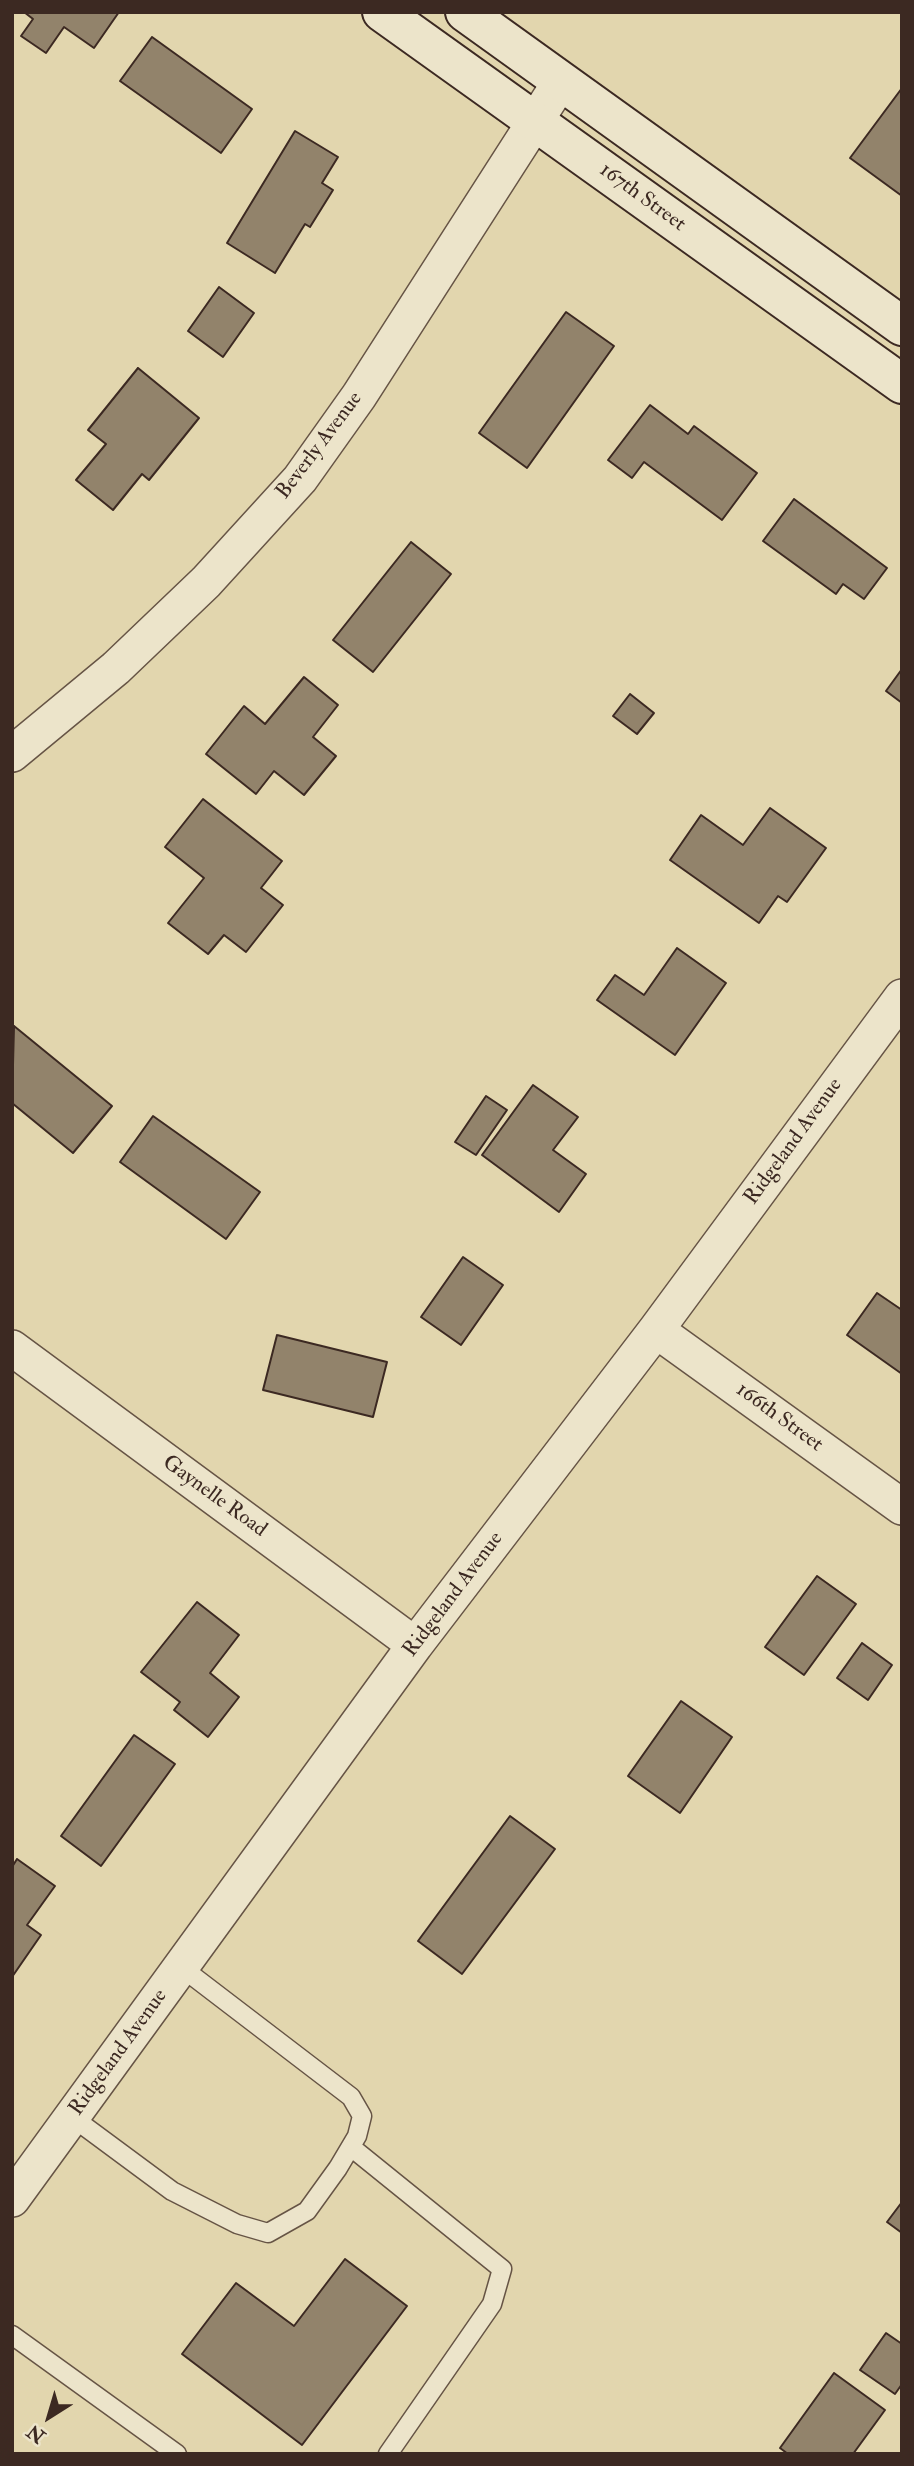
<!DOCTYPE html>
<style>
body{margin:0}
#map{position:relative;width:914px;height:2466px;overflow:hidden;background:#e2d6ae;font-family:"IM FELL Double Pica",serif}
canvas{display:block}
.frame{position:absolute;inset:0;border:14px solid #3c2922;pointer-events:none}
.north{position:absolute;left:14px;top:2382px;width:70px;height:70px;-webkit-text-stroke:5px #ece4ca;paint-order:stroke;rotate:217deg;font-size:19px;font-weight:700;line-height:28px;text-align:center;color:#3c2922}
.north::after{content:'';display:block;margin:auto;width:24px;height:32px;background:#3c2922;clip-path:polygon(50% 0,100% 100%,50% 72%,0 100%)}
</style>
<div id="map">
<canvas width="914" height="2466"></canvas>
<div class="frame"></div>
<div class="north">N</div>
</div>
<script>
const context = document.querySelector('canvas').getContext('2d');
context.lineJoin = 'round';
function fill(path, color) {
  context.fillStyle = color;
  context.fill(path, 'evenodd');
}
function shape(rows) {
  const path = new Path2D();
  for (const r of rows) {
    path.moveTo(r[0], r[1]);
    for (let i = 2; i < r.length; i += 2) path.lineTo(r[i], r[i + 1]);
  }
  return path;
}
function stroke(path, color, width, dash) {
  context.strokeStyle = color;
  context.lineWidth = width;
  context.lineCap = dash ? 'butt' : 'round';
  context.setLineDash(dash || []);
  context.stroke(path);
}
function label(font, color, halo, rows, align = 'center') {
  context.font = font + ' "IM FELL Double Pica",serif';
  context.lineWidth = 6;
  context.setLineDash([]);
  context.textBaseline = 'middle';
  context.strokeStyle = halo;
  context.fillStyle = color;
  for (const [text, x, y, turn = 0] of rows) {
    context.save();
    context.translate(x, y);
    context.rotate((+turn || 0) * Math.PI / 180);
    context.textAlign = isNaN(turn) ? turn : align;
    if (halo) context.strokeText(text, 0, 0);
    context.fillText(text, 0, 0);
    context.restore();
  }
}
const building = shape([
 [24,12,119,12,94,48,64,27,46,53,21,36,33,19,24,12],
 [152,37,252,109,221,153,120,81,152,37],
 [902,88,902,196,850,158,902,88],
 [295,131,338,157,322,183,333,190,310,227,305,224,275,273,227,243,295,131],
 [219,287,254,313,223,357,188,331,219,287],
 [566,312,614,346,527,468,479,433,566,312],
 [138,368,199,418,149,480,142,474,113,510,76,480,106,444,88,430,138,368],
 [650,405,688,434,694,426,757,473,722,520,644,462,632,478,608,460,650,405],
 [794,499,887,568,864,599,843,584,836,594,763,541,794,499],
 [411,542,451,574,373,672,333,640,411,542],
 [902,669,902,703,886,691,902,669],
 [304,677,338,705,313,737,336,756,304,795,274,771,256,794,206,754,244,706,265,724,304,677],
 [630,694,654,713,637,734,613,716,630,694],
 [203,799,282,861,261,888,283,905,246,952,224,935,208,954,168,923,204,878,165,847,203,799],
 [770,808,826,848,787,902,778,896,759,923,670,860,701,815,743,845,770,808],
 [677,948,726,983,675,1055,597,1000,615,975,644,995,677,948],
 [14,1026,112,1106,73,1153,12,1103,14,1026],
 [533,1085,578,1117,553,1150,586,1174,559,1212,482,1155,533,1085],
 [486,1096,507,1110,476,1155,455,1142,486,1096],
 [153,1116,260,1192,226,1239,120,1162,153,1116],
 [463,1257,503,1285,461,1345,421,1317,463,1257],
 [877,1293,902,1310,902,1374,847,1335,877,1293],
 [277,1335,387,1362,373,1417,263,1390,277,1335],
 [817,1576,856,1604,804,1675,765,1647,817,1576],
 [197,1602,239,1635,210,1673,239,1697,208,1737,174,1710,180,1702,141,1672,197,1602],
 [862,1643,892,1665,868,1700,837,1678,862,1643],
 [681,1701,732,1737,680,1813,628,1776,681,1701],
 [134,1735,175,1764,101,1866,61,1836,134,1735],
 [510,1816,555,1849,462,1974,418,1941,510,1816],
 [17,1859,55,1886,27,1925,41,1935,12,1977,12,1867,17,1859],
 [902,2202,902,2233,887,2222,902,2202],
 [345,2259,407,2306,302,2445,182,2354,236,2283,294,2326,345,2259],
 [886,2333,902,2344,902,2384,895,2394,860,2370,886,2333],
 [834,2373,885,2410,853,2454,788,2454,780,2448,834,2373]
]);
fill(building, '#92836b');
stroke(building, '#3c2922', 2);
const service = shape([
 [72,2117,172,2191,237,2224,268,2233,307,2211,338,2168,357,2136,362,2116,351,2097,181,1967],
 [351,2147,502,2269,492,2304,388,2454],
 [12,2335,177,2454]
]);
const minor = shape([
 [12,754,116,668,206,582,300,479,359,396,561,81],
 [656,1330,902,1507],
 [12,1348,415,1645],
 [12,2199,415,1645,656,1330,902,997]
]);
const secondary = shape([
 [382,12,902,384],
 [465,12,902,326]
]);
stroke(service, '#665445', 21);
stroke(minor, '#665445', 38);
stroke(secondary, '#3c2922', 42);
stroke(service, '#ece4ca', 18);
stroke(minor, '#ece4ca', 35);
stroke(secondary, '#ece4ca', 38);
label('21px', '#3c2922', '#ece4ca', [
 ["167th Street",642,198,36],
 ["Beverly Avenue",320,446,-53],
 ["Ridgeland Avenue",794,1142,-54],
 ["166th Street",779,1418,36],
 ["Gaynelle Road",214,1497,36],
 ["Ridgeland Avenue",454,1595,-53],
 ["Ridgeland Avenue",119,2053,-54]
]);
</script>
